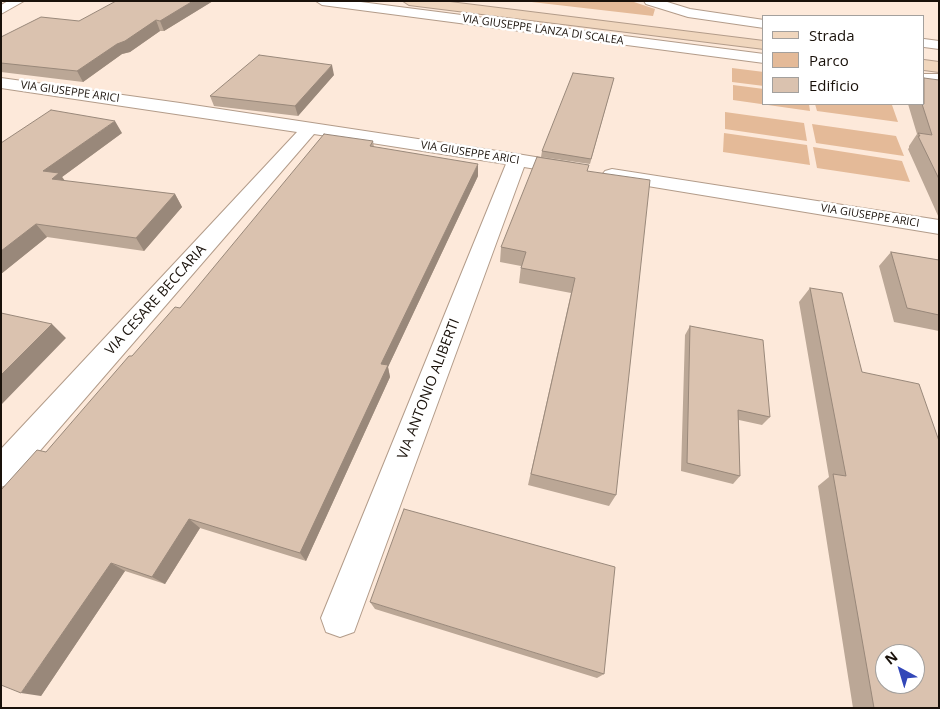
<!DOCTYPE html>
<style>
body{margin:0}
#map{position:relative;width:940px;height:709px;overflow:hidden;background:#fde9da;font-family:"Open Sans",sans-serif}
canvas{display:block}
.frame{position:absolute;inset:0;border:2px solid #19110a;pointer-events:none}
.legend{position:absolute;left:762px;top:15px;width:162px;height:90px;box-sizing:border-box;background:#fff;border:1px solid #a3a09d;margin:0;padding:6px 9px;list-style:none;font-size:15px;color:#19110a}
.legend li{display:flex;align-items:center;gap:10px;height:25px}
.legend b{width:25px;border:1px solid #a3a09d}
.north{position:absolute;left:875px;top:644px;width:50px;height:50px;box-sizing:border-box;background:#fff;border:1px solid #a3a09d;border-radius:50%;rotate:321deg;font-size:14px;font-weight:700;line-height:20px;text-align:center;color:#19110a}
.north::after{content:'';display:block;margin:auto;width:18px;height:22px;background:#3247b8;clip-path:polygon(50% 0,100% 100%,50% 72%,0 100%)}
</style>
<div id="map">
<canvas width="940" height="709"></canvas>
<div class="frame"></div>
<ul class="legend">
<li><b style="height:6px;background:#f0d6bd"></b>Strada</li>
<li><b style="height:14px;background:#e4ba98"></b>Parco</li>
<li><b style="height:14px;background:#dac2af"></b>Edificio</li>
</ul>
<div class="north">N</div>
</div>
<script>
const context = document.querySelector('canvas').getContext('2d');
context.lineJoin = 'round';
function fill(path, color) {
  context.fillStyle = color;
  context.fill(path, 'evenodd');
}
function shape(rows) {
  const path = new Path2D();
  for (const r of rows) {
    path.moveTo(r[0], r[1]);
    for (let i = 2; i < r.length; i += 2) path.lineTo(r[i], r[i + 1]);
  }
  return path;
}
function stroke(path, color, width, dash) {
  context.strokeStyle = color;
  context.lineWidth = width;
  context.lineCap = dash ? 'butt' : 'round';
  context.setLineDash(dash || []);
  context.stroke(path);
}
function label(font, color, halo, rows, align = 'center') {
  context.font = font + ' "Open Sans",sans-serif';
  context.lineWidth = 5;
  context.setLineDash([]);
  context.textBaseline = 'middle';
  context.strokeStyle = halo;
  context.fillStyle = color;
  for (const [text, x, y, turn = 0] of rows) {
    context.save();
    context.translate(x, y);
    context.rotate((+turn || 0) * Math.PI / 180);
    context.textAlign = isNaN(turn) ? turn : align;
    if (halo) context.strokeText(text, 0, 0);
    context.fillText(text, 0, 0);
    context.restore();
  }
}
fill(shape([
 [523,1,631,1,655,9,653,16],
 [732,68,764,72,764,86,732,82],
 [733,85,764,89,764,104,809,104,810,111,733,100],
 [815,104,892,105,898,122,817,111],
 [725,112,804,123,807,141,725,129],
 [812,124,896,136,904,156,816,143],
 [724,133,807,145,810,165,723,152],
 [813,147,902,161,910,182,817,168]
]), '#e4ba98');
const street = shape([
 [8,1,24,1,1,14,1,5,8,1],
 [316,1,353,1,764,54,764,63,322,5,316,1],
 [644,1,664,1,690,9,764,20,764,28,688,17,646,4,644,1],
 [924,39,939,41,939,49,924,47,924,39],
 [924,74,939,74,939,84,924,84,924,74],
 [1,78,180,103,517,154,572,163,579,165,582,169,579,173,572,175,524,167,354,632,340,637,326,632,321,618,506,164,314,134,12,483,1,487,1,449,297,132,1,88,1,78],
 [612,169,939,220,939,234,605,179,602,175,605,171,612,169]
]);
const secondary = shape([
 [403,1,442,1,764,41,764,49,409,5,403,1],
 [924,60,939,62,939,72,924,70,924,60]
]);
stroke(street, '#b39c8a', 2);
stroke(secondary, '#b39c8a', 2);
fill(street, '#fff');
fill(secondary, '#f0d6bd');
fill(shape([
 [213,1,164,31,160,31,130,52,122,54,83,82,1,72,1,37,79,21],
 [334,75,298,116,214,106,210,96],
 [614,78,590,164,541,157,542,151],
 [939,80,939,218,908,149,909,148,909,146,917,134,908,104,924,104],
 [122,133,62,177,65,181,175,194,182,207,144,251,47,237,1,274,1,143],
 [373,141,374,147,478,176,388,367,390,377,306,561,200,528,165,584,125,571,41,696,46,452,132,356,180,308],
 [588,171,616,495,609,506,528,485,571,293,519,283,521,266,500,262,501,247],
 [891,252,939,260,939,331,894,322,879,266],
 [810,288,862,372,939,708,853,708,818,486,829,477,799,302],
 [690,326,770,417,762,425,739,420,740,476,733,484,681,471,685,335],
 [370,602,604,674,597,678,375,609]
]), '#bba796');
fill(shape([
 [193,1,213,1,164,31,160,21],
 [156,20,160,31,130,52,122,54,83,82,77,71,117,44],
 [332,65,334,75,298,116,295,106],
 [115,121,122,133,62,177,69,186,61,192,43,171],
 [478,164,478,176,388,367,390,377,306,561,300,553,381,364],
 [175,194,182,207,144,251,136,238],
 [36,224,47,237,1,274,1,251],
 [52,324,66,338,1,405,1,375],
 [189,519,200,528,165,584,152,577],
 [111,563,125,571,41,696,21,693]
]), '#99887a');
const building = shape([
 [116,1,193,1,160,21,156,20,125,41,117,44,77,71,1,63,1,37,41,17,79,21,116,1],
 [259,55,332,65,295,106,210,96,259,55],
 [573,73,614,78,591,159,542,151,573,73],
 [924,78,939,80,939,179,918,136,920,136,918,133,932,135,922,104,924,104,924,78],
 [51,110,115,121,43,171,59,173,52,179,175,194,136,238,36,224,1,251,1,143,51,110],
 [324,134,373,141,370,146,478,164,381,364,388,365,300,553,189,519,152,577,111,563,21,693,1,685,1,490,37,450,46,452,129,356,132,356,175,307,180,308,324,134],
 [537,157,589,165,587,171,650,180,616,495,531,474,575,278,521,268,526,252,501,247,537,157],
 [891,252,939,260,939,315,907,308,891,252],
 [810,288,842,293,862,372,919,384,939,441,939,708,874,708,833,474,846,476,810,288],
 [885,654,915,654,915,684,885,684,885,654],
 [1,313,52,324,1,375,1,313],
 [690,326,763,340,770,417,738,410,740,476,687,463,690,326],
 [404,509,615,567,604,674,370,602,404,509]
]);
fill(building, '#dac2af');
stroke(building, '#99887a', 1);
label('11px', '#19110a', '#fff', [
 ["VIA GIUSEPPE LANZA DI SCALEA",543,30,8],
 ["VIA GIUSEPPE ARICI",70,92,8],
 ["VIA GIUSEPPE ARICI",470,153,9],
 ["VIA GIUSEPPE ARICI",870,216,9]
]);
label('14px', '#19110a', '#fff', [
 ["VIA CESARE BECCARIA",156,300,-48],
 ["VIA ANTONIO ALIBERTI",429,389,-69]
]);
</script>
